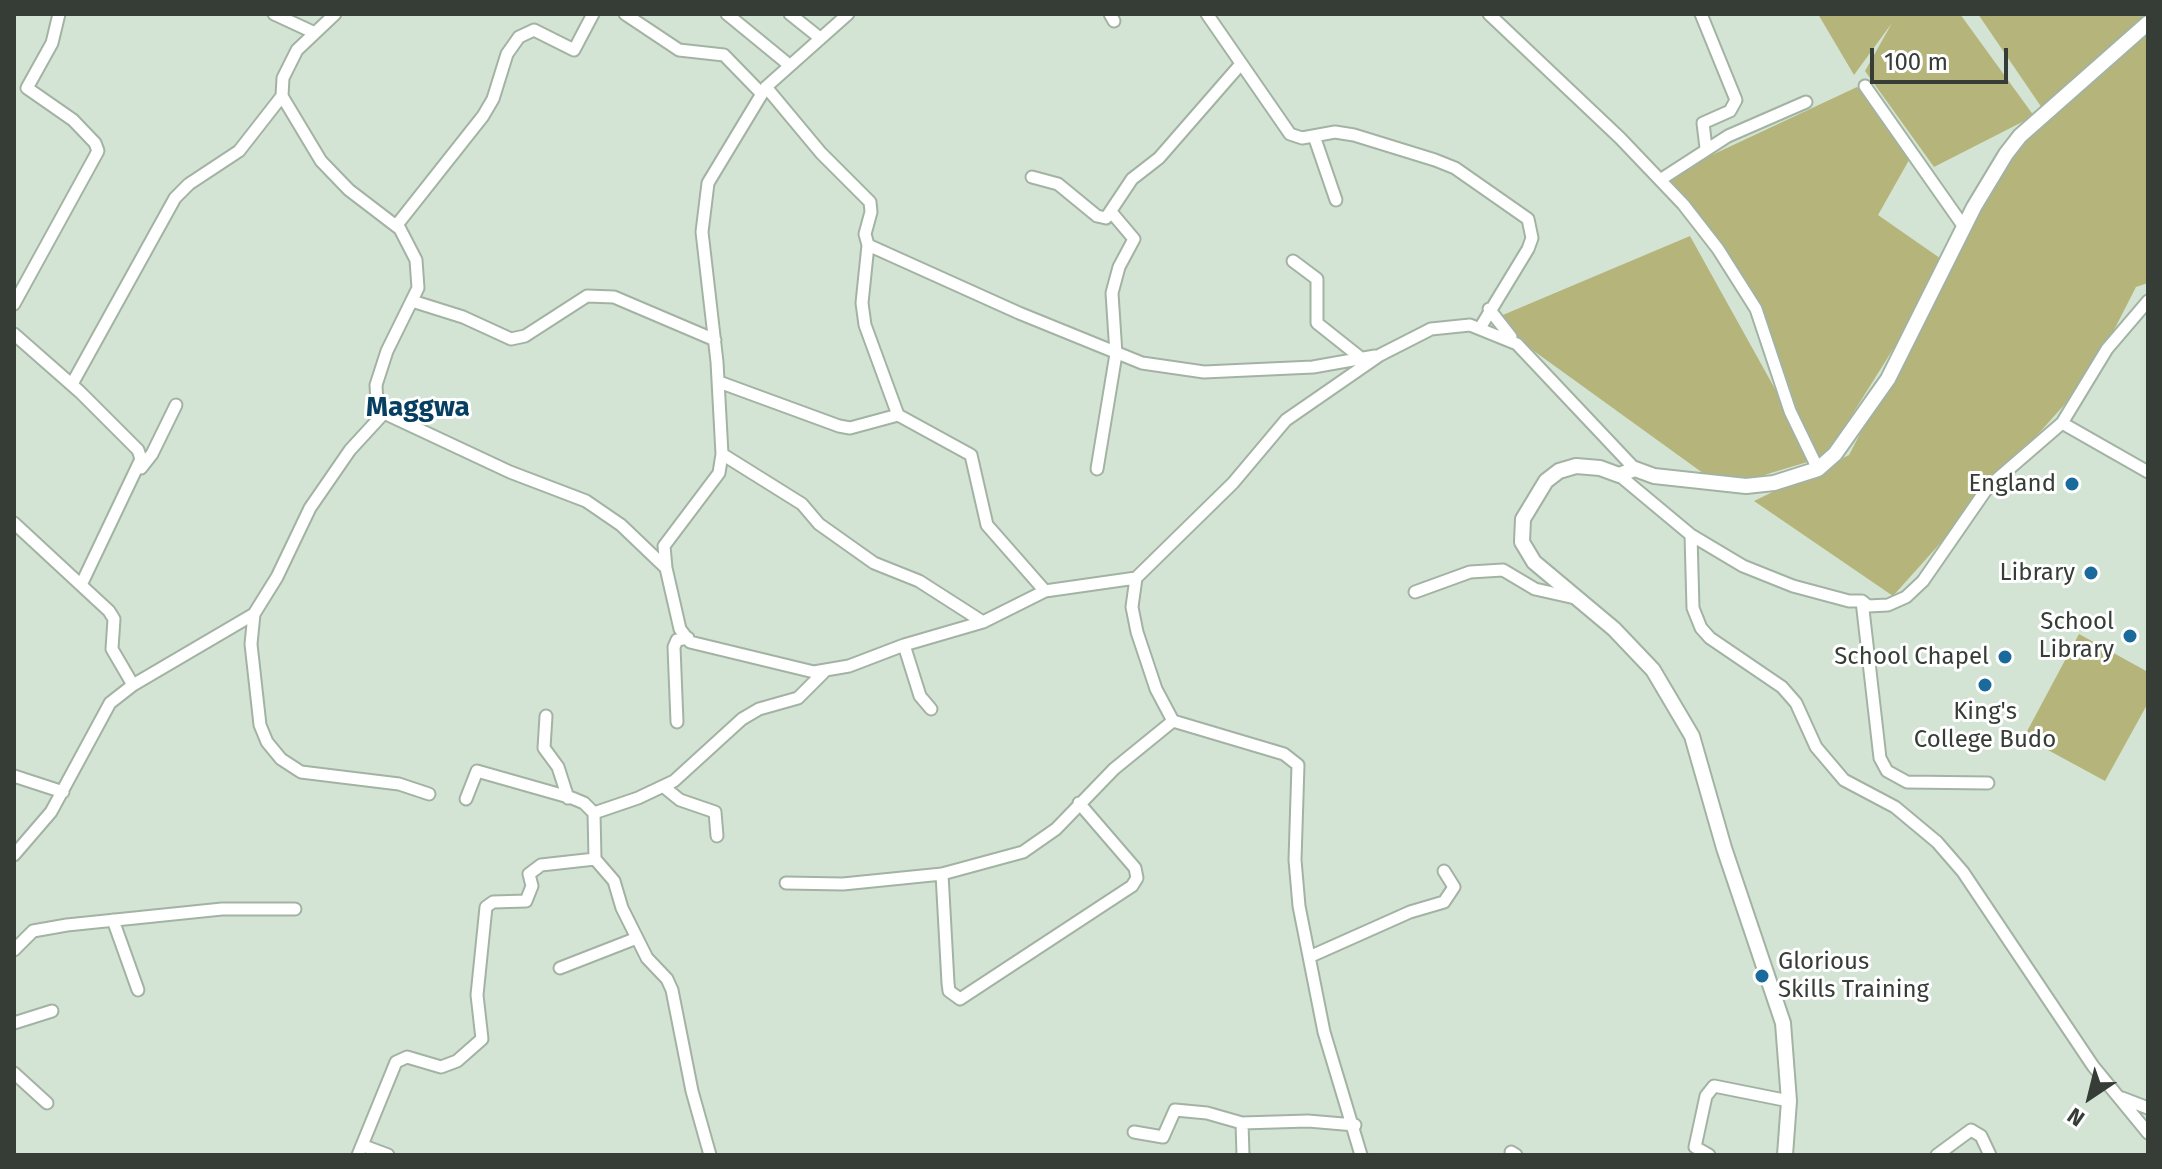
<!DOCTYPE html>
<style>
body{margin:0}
#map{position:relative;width:2162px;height:1169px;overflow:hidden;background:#d3e4d4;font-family:"Fira Sans",sans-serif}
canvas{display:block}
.frame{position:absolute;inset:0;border:16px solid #363d37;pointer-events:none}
.north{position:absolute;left:2050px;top:1057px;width:80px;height:80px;-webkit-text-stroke:6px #fff;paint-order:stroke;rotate:215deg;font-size:22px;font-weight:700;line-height:32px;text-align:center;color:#363d37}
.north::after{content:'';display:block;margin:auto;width:28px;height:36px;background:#363d37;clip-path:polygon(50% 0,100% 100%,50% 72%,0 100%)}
.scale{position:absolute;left:1870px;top:48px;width:138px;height:36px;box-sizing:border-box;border:4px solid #363d37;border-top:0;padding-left:10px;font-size:24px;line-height:28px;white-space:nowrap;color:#363d37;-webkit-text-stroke:6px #fff;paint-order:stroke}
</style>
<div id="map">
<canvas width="2162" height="1169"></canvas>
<div class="frame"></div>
<div class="north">N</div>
<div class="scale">100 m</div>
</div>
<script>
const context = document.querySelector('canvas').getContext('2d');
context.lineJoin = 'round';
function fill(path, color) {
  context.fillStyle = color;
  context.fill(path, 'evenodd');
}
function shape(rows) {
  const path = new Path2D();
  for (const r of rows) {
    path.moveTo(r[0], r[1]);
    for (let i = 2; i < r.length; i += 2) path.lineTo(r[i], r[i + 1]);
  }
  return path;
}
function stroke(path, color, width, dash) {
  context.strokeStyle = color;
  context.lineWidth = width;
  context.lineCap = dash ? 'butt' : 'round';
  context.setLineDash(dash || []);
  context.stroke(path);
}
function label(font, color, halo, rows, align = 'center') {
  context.font = font + ' "Fira Sans",sans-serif';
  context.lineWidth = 6;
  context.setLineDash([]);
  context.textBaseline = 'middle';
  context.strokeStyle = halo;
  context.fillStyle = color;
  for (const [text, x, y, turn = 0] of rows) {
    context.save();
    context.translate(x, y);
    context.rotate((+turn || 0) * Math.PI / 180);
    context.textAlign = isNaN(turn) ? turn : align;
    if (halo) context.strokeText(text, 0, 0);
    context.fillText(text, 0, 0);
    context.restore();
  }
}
fill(shape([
 [1818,14,1960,14,2034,116,1934,167,1865,71,1892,23,1854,75],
 [1978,14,2148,14,2148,17,2042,108],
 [2148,26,2148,283,2136,287,2091,375,1893,596,1754,501,1849,455,2006,154],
 [1857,87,1913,153,1878,215,1947,263,1818,469,1814,460,1751,479,1707,476,1491,320,1690,236,1814,459,1767,321,1667,176],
 [2079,634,2148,672,2148,703,2105,781,2024,737]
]), '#b5b57b');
const minor = shape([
 [274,14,315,33],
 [625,14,679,50,724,55,761,93],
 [727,14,788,64],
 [790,14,820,38],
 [1110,14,1114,21],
 [1207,14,1290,134,1302,138,1335,132,1354,135,1435,160,1455,168,1528,219,1532,238,1528,249,1480,328],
 [1489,14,1620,138,1683,204,1718,249,1756,309,1790,411,1818,469],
 [1701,14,1736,100,1730,111,1703,123,1706,148],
 [1865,86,1964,227],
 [766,87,821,153,870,202,871,212,865,234,868,245,1019,313,1142,363,1204,372,1313,367,1375,356],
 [1314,136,1336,200],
 [1032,177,1058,184,1097,216,1106,218,1132,179,1159,158,1240,65],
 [1660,180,1728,136,1806,102],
 [396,226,483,116,493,99,507,54,519,37,534,30,574,50,593,14],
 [868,245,862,303,865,325,898,415,971,455,987,525,1045,591],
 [1293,261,1317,279,1317,323,1361,358],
 [412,301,463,317,511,339,525,336,587,296,614,297,715,340],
 [14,304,98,151,95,143,73,120,27,88,52,43,59,14],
 [1489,309,1511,337],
 [14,334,80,392,138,450,141,459,81,585],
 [719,382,839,426,850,428,898,415],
 [72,384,175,198,189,184,239,151,282,96,283,78,297,50,335,14],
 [384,413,510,472,586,501,621,525,666,568,680,629,690,642,814,672,849,666,904,645,920,696,931,709],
 [2062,423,2148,472],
 [722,454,802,504,819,524,874,563,919,581,983,622],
 [141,468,152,454,176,405],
 [1097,469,1116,354,1112,293,1119,267,1134,239,1112,213],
 [1619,475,1691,535,1743,566,1793,586,1849,601,1862,601,1868,606,1888,605,1906,597,1923,581,1988,487,2062,423,2107,349,2148,301],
 [14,523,109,611,114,619,112,649,133,685],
 [1691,535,1693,608,1701,628,1710,638,1782,687,1796,703,1816,747,1844,780,1895,807,1937,842,1963,872,2093,1066,2148,1133],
 [666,568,664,546,719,473,722,454,717,362,702,232,708,183,766,87,848,14],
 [1136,578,1132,607,1137,632,1156,689,1173,721,1284,754,1298,765,1295,860,1299,906,1324,1032,1361,1155],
 [1415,592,1470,572,1503,570,1535,589,1575,598],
 [1862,601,1880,758,1887,771,1907,782,1988,783],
 [254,614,251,644,260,725,267,742,281,759,301,772,399,784,429,794],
 [904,645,983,622,1045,591,1136,578,1233,483,1286,420,1380,355,1431,329,1470,325,1517,344,1635,469],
 [546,716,544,748,558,767,568,798],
 [677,722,674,647,677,640,688,638],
 [14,776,63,792],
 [664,787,680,800,715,812,717,836],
 [466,799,477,771,572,798,584,803,594,813],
 [594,813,595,859,614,881,622,908,647,958,667,979,672,990,692,1091,710,1155],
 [594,813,638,798,674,781,742,719,759,709,798,698,824,672],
 [14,855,51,812,110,703,133,685,254,614,277,577,310,508,350,450,384,413,377,404,376,385,387,351,418,288,416,260,400,229,349,190,321,161,282,96],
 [942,874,948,983,949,991,960,999,1132,886,1137,878,1135,868,1079,803],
 [786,883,843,884,942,874,1023,852,1056,829,1114,769,1173,721],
 [113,920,138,990],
 [14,950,33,931,67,925,222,909,295,909],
 [1309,957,1410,912,1444,902,1454,887,1444,871],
 [560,968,637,938],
 [14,1023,52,1011],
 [14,1073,47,1103],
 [2122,1098,2148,1108],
 [1242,1123,1243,1155],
 [1134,1132,1163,1137,1175,1110,1207,1113,1242,1123,1308,1121,1355,1125],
 [364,1146,388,1155],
 [1511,1152,1516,1155],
 [358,1155,396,1062,407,1057,441,1067,457,1061,482,1039,477,995,486,907,493,902,526,901,532,886,529,874,541,865,595,859],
 [1709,1155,1695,1147,1706,1096,1714,1086,1789,1101],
 [1937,1155,1971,1130,1981,1136,1990,1155]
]);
const tertiary = shape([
 [1785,1155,1789,1101,1783,1023,1724,848,1692,736,1653,670,1614,629,1534,562,1522,542,1523,519,1546,481,1559,471,1576,466,1600,468,1619,475,1635,469,1654,476,1746,486,1774,483,1818,469,1835,454,1888,379,1974,207,2006,154,2020,136,2148,23]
]);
stroke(minor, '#a3b3a3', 15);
stroke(tertiary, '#a3b3a3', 18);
stroke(minor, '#fff', 11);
stroke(tertiary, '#fff', 14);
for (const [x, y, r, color] of [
 [2072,484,8,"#1b6a9c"],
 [2091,573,8,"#1b6a9c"],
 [2130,636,8,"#1b6a9c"],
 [2005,657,8,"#1b6a9c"],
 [1985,685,8,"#1b6a9c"],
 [1762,976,8,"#1b6a9c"]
]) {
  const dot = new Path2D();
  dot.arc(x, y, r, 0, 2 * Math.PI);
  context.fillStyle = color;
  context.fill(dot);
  stroke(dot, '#fff', 3);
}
label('24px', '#363d37', '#fff', [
 ["England",2056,484],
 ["Library",2075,573],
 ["School",2114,622],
 ["Library",2114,650],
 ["School Chapel",1989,657],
 ["King's",1985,712,"center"],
 ["College Budo",1985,740,"center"],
 ["Glorious",1778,962,"left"],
 ["Skills Training",1778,990,"left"]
], 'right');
label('bold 28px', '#063f61', '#fff', [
 ["Maggwa",418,408]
]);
</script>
